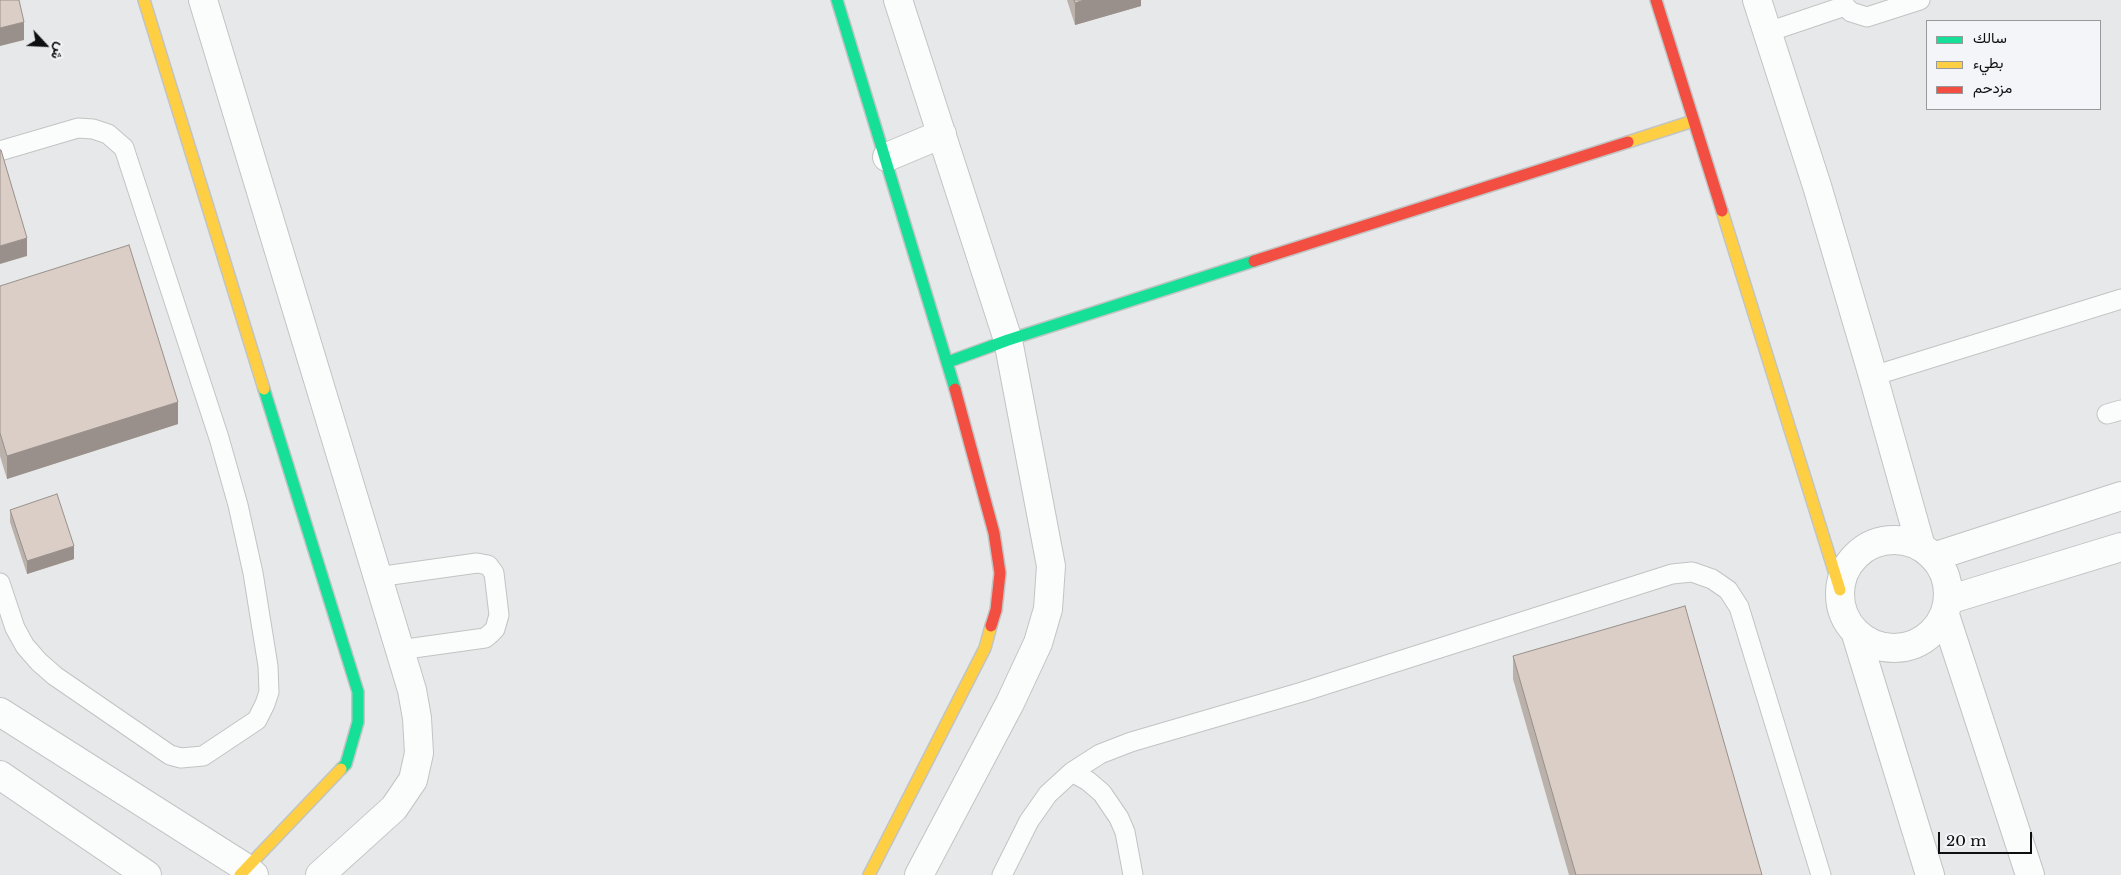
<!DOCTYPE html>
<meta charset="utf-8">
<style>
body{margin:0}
#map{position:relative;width:2121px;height:875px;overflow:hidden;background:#e6e8e9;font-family:"Libre Baskerville",Vazirmatn,serif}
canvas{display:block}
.legend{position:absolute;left:1926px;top:20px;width:175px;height:90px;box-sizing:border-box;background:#f3f5f8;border:1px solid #98999b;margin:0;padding:6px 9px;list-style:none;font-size:15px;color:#0f0f10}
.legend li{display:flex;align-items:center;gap:10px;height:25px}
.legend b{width:25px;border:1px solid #98999b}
.north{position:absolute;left:20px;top:20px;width:50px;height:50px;-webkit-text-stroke:4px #f3f5f8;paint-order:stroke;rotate:115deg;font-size:14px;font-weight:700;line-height:20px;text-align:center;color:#0f0f10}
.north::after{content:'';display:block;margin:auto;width:18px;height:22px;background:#0f0f10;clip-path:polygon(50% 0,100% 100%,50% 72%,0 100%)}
.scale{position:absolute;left:1938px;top:832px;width:94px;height:22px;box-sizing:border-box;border:2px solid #0f0f10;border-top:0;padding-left:6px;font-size:15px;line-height:18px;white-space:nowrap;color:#0f0f10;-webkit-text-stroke:4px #f3f5f8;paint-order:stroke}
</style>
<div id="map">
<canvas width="2121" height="875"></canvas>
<ul class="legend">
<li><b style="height:6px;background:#16e098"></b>سالك</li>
<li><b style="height:6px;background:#ffcf43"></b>بطيء</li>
<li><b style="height:6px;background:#f24e42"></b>مزدحم</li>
</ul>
<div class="north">ش</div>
<div class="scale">20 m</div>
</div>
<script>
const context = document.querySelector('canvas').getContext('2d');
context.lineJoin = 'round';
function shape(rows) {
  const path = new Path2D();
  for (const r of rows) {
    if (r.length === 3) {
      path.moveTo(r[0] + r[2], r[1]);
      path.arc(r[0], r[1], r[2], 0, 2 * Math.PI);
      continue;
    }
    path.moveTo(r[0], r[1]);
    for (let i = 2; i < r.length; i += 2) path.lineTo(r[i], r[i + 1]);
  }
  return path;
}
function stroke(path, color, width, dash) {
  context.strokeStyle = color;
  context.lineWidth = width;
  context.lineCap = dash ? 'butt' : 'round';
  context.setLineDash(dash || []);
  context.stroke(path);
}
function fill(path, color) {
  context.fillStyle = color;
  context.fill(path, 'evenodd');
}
const lane = shape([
 [1843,0,1845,6,1851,12,1867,17,1920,0],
 [1768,32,1845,6],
 [0,151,78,128,93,129,108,134,124,148,219,438,238,505,253,573,268,666,269,692,265,704,257,720,203,756,181,758,170,755,55,676,39,662,25,646,15,628,0,583],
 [1873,376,2121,299],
 [2107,414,2121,410],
 [377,577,477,563,488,565,494,573,499,615,495,629,490,634,485,638,399,650],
 [1072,772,1088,781,1102,793,1119,818,1125,832,1133,875],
 [1002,875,1029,821,1048,794,1072,772,1100,754,1131,742,1302,692,1672,574,1692,572,1712,579,1728,590,1739,607,1821,875]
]);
const street = shape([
 [203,0,412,690,417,718,419,753,413,780,394,808,320,875],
 [898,0,1008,340,1051,566,1048,609,1038,643,1010,703,919,875],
 [1757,0,1817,186,1873,376,1921,547],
 [887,157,942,134],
 [1894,594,54],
 [1933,557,2121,496],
 [1948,600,2121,547],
 [1945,615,2030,875],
 [1855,631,1930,875],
 [0,712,246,868,254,875],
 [0,775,147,875]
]);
const fast = shape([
 [837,0,955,389],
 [948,362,1008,340,1254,261],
 [264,389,358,692,358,722,346,764,341,769]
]);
const slow = shape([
 [144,0,264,389],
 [1628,142,1693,121],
 [1722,211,1840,590],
 [240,875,341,769],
 [869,875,985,648,991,626]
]);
const jam = shape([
 [1656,0,1722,211],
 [1254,261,1628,142],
 [955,389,994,533,1000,573,996,610,991,626]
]);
stroke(lane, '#c2c4c4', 21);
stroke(street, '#c2c4c4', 30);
stroke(fast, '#c2c4c4', 14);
stroke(slow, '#c2c4c4', 14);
stroke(jam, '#c2c4c4', 14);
stroke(lane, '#fbfcfc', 19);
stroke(street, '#fbfcfc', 28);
stroke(fast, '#16e098', 11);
stroke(slow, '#ffcf43', 11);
stroke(jam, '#f24e42', 11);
fill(shape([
 [1067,0,1141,0,1141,6,1075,25],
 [0,286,178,424,7,479,0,456],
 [10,510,74,559,27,574,10,522],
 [1513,656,1762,875,1569,875,1513,679]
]), '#bbb1ab');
fill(shape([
 [1084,0,1141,0,1141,6,1075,25,1075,3],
 [24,22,24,40,0,46,0,28],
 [27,238,27,256,0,264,0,246],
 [178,402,178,424,7,479,7,456],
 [74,546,74,559,27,574,27,561]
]), '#99908b');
const building = shape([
 [0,0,19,0,24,22,0,28,0,0],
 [1074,0,1084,0,1075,3,1074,0],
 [0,150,1,150,27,238,0,246,0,150],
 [129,245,178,402,7,456,0,433,0,286,129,245],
 [57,494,74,546,27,561,10,510,57,494],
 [1685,606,1762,875,1576,875,1513,656,1685,606]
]);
fill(building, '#dacec7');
stroke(building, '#99908b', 1);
</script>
